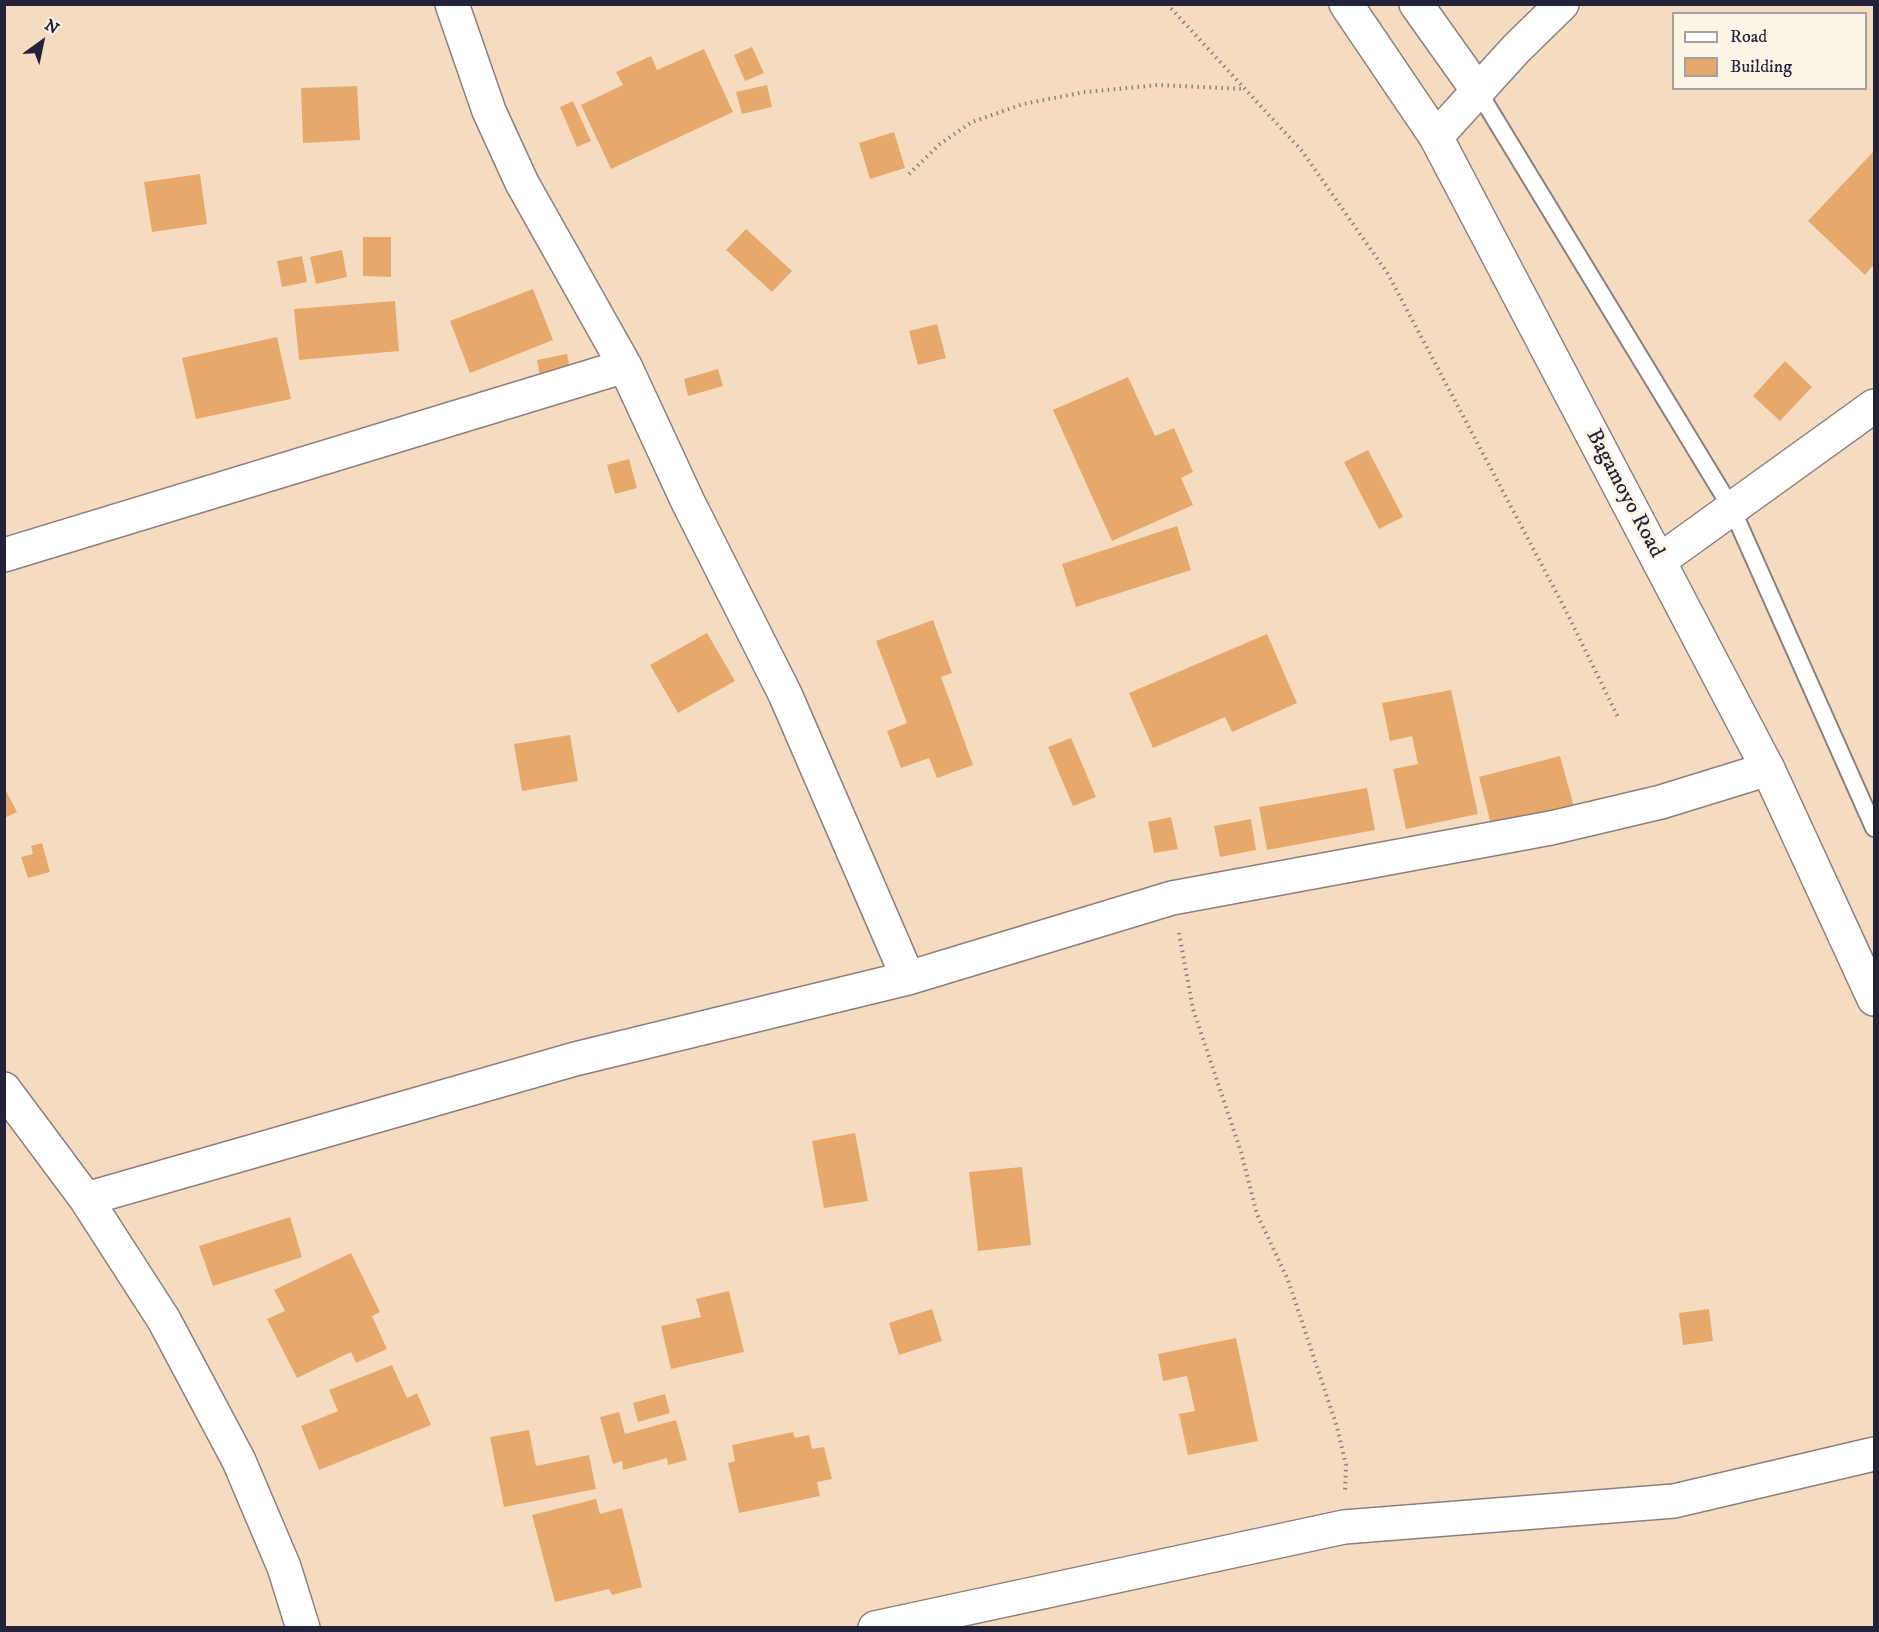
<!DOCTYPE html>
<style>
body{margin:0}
#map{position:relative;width:1879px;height:1632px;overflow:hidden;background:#f5dcc0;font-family:"IM FELL DW Pica",serif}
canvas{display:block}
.frame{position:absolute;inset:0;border:6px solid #22223b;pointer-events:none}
.legend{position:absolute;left:1672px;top:12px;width:195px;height:78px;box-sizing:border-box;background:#fcf5e5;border:2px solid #a5a1a1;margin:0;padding:8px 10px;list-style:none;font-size:18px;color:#22223b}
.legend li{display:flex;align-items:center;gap:12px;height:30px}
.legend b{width:30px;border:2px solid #a5a1a1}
.north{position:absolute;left:12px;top:12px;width:60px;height:60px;-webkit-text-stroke:4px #fcf5e5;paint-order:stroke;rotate:33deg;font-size:16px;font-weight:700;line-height:24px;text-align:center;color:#22223b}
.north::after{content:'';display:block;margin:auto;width:21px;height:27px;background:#22223b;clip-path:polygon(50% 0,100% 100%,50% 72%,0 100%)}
</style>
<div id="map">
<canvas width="1879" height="1632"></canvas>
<div class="frame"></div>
<ul class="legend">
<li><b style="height:8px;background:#fff"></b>Road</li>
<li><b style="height:16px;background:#e7a96b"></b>Building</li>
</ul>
<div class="north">N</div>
</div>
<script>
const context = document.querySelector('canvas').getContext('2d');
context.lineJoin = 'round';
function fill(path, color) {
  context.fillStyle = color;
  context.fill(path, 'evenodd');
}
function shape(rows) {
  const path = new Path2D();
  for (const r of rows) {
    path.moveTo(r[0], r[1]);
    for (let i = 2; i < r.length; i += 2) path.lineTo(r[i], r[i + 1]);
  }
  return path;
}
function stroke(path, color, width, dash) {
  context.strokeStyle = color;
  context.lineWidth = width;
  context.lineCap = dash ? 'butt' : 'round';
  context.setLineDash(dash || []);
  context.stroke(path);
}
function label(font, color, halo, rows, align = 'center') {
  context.font = font + ' "IM FELL DW Pica",serif';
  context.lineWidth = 6;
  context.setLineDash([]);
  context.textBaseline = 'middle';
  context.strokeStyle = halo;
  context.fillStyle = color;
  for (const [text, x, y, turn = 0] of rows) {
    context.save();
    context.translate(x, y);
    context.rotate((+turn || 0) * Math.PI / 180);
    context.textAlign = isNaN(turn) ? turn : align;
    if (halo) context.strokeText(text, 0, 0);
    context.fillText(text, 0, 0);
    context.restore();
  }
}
fill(shape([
 [752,47,764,73,745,81,734,55],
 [704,49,733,112,611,169,581,105,623,85,616,72,651,56,657,70],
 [767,85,772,107,742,114,736,92],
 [357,86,360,140,303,143,301,88],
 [573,101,591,141,577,147,560,107],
 [894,132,905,168,870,179,859,143],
 [1873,152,1874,264,1865,275,1808,221],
 [200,174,207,224,152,232,144,182],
 [746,229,792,271,772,292,726,250],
 [363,237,391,237,391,277,363,276],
 [342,250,347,277,316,284,310,257],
 [302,256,307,282,282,287,277,261],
 [533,289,553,340,470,373,450,321],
 [395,301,399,351,299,360,294,309],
 [937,324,946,358,918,365,909,331],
 [277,337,291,399,196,419,182,358],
 [567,354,570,370,540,376,537,360],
 [1785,361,1812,387,1780,421,1753,396],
 [718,369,723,386,688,396,684,379],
 [1128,377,1155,436,1174,428,1193,472,1181,478,1193,505,1112,541,1053,410],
 [1368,450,1403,517,1379,529,1344,462],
 [629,459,637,488,615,494,607,465],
 [1177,526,1191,570,1076,607,1062,564],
 [933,620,952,673,941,677,973,765,937,778,929,758,901,768,887,731,907,723,876,641],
 [707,633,735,681,678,713,650,665],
 [1267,634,1297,703,1232,732,1225,717,1153,748,1129,693],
 [1451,690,1478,814,1406,829,1393,769,1418,764,1412,736,1390,741,1382,703],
 [570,735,578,781,522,791,514,744],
 [1071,738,1096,797,1073,806,1048,747],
 [1560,756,1574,807,1492,828,1479,777],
 [4,787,17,812,4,818],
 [1367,788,1375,830,1267,850,1259,807],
 [1171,817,1178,849,1154,853,1148,822],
 [1251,819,1256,850,1220,857,1214,826],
 [42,843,50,872,28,878,21,857,33,854,31,846],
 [855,1133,868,1201,824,1208,812,1141],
 [1022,1167,1031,1245,978,1251,969,1172],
 [290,1217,302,1257,213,1286,199,1246],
 [351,1253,380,1312,372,1316,387,1349,356,1363,351,1352,297,1378,267,1319,285,1311,274,1290],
 [729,1291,744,1352,671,1369,661,1326,701,1317,696,1299],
 [932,1309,942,1341,899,1355,889,1323],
 [1709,1309,1713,1341,1683,1345,1679,1313],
 [1236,1338,1258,1441,1188,1455,1179,1414,1195,1411,1187,1376,1163,1381,1158,1354],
 [392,1365,407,1398,417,1393,431,1425,319,1470,301,1426,338,1411,329,1390],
 [665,1394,670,1413,638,1422,633,1403],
 [619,1412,625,1434,676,1420,687,1460,668,1465,667,1458,623,1470,622,1461,613,1464,600,1417],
 [529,1430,536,1466,589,1455,596,1489,504,1507,490,1437],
 [793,1432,795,1438,809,1435,812,1449,824,1447,832,1479,817,1482,820,1496,739,1513,728,1463,735,1461,732,1445],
 [596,1499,600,1514,622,1508,642,1587,612,1595,609,1589,555,1602,532,1515]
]), '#e7a96b');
const service = shape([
 [1478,91,1732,509,1874,828]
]);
const minor = shape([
 [452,4,489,111,522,183,625,366,688,502,785,694,908,978],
 [1416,4,1478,91],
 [1436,137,1516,49,1562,4],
 [4,555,625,366],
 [1659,561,1874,406],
 [4,1089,86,1199,164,1320,239,1461,284,1567,303,1628],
 [86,1199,575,1059,908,978,1172,898,1551,828,1661,802,1768,769],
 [875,1628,1344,1527,1674,1501,1874,1454]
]);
const trunk = shape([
 [1346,4,1436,137,1768,769,1874,999]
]);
stroke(service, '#8c7f7e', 20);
stroke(minor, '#8c7f7e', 36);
stroke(trunk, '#8c7f7e', 36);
stroke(shape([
 [1167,4,1302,151,1388,274,1564,607,1619,719],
 [909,174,940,144,972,122,1023,104,1085,92,1158,85,1245,89],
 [1179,933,1193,1009,1241,1152,1257,1214,1288,1280,1337,1427,1346,1465,1345,1493]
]), '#8c7f7e', 4, [1.5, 4.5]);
stroke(service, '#fff', 16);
stroke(minor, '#fff', 33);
stroke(trunk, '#fff', 33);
label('22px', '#22223b', '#fcf5e5', [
 ["Bagamoyo Road",1624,494,62]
]);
</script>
